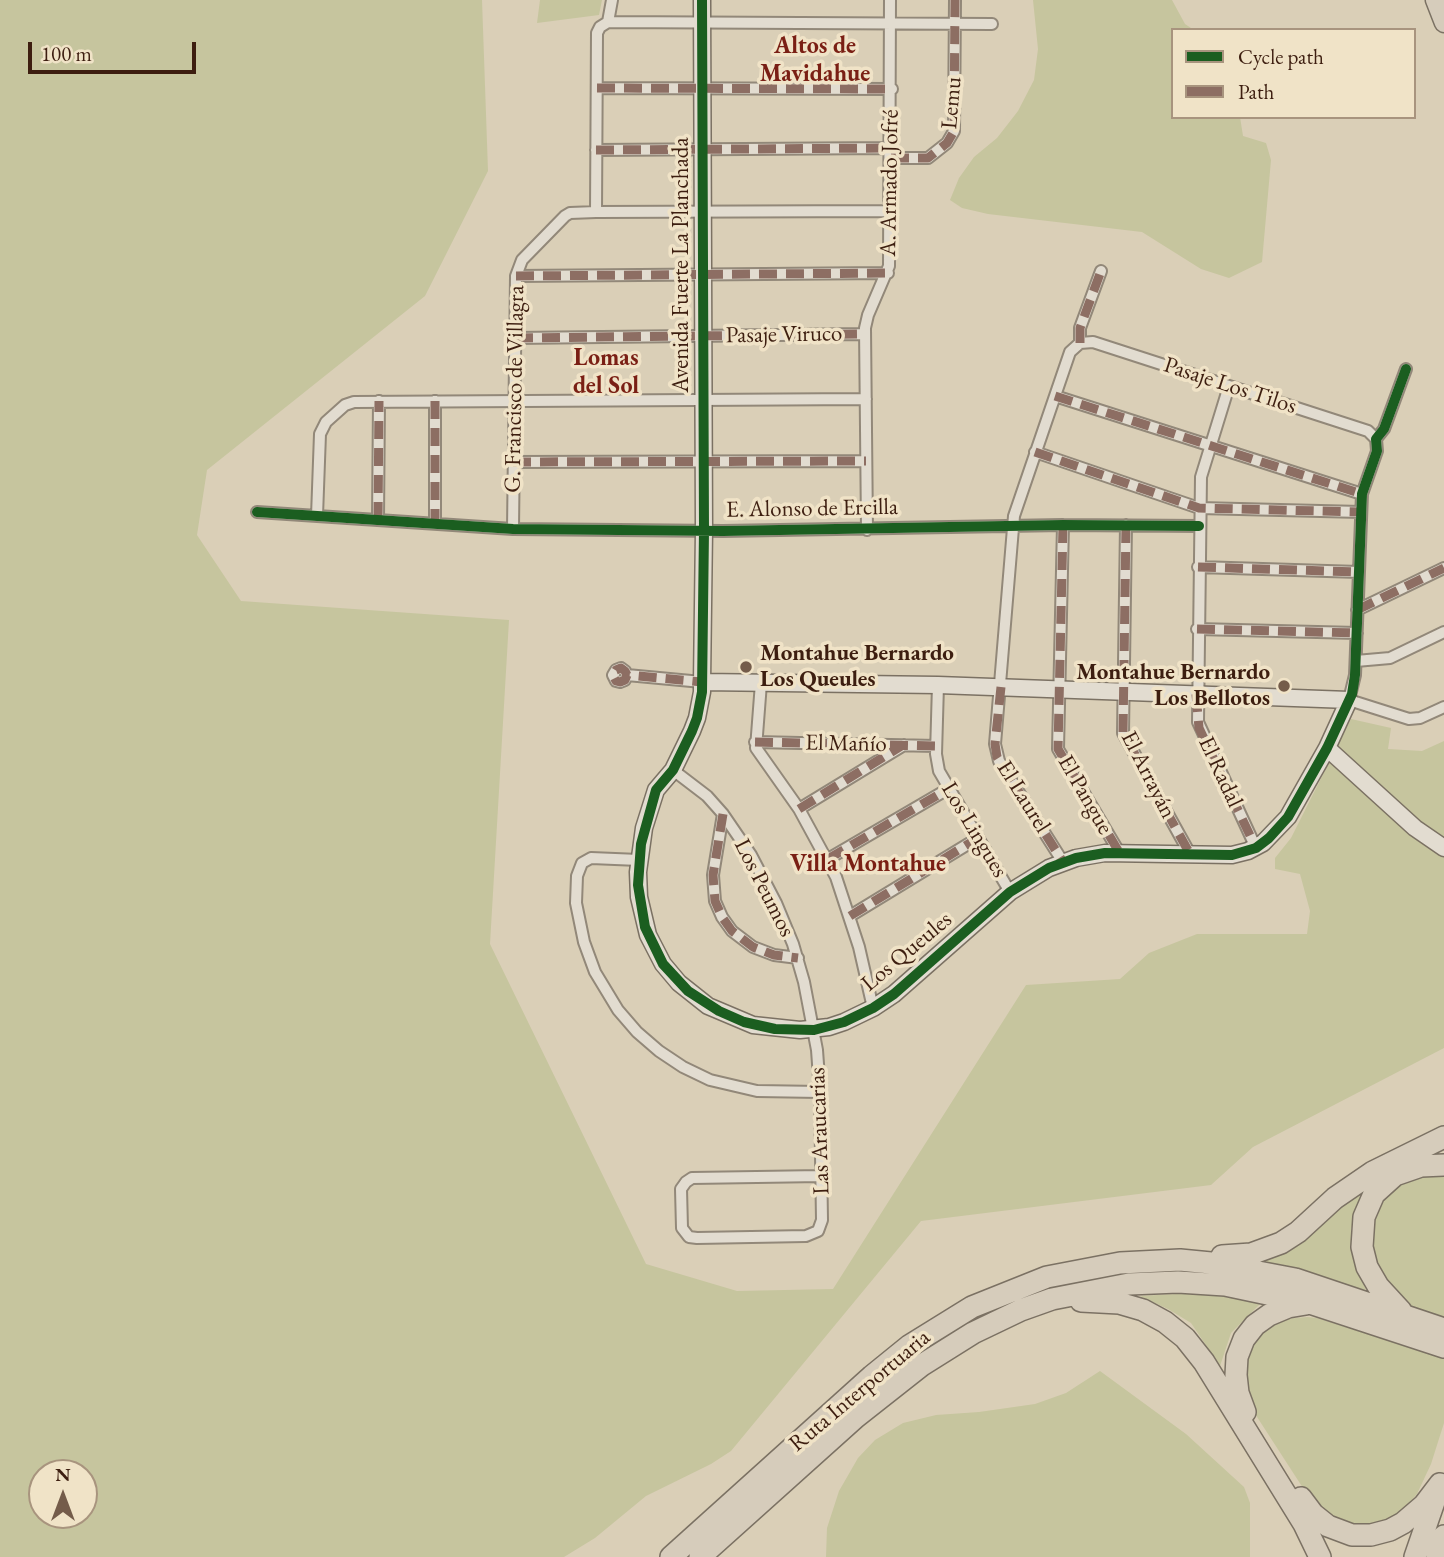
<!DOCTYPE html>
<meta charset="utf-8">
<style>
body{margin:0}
#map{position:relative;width:1444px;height:1557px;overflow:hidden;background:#dacfb7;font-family:"EB Garamond",serif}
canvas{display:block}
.legend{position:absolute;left:1171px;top:28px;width:245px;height:91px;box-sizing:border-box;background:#f0e3c7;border:2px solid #a8947e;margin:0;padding:9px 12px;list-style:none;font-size:21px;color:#3d1e10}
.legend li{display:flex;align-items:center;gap:14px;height:35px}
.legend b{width:35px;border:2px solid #a8947e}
.north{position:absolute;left:28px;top:1459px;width:70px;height:70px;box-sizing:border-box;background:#f0e3c7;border:2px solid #a8947e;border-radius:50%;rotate:0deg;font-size:19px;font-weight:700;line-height:28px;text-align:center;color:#3d1e10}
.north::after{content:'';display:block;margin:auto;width:24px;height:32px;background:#745c4a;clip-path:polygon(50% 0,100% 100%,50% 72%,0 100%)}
.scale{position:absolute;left:28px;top:42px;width:168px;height:32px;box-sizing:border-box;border:4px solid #3d1e10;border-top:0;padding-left:9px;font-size:21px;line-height:24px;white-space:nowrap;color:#3d1e10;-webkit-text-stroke:5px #f0e3c7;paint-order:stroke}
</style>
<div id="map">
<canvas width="1444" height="1557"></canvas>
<ul class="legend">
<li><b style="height:9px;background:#1b5e20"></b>Cycle path</li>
<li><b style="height:9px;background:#8d6e63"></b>Path</li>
</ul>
<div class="north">N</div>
<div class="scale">100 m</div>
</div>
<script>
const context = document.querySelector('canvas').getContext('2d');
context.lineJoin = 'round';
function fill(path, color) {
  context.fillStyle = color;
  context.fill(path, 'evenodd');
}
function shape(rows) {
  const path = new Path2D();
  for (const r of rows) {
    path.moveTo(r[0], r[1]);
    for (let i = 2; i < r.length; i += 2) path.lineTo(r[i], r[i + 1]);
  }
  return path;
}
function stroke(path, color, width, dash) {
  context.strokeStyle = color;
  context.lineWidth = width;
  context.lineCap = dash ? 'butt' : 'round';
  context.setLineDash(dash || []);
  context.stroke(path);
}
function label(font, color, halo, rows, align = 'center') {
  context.font = font + ' "EB Garamond",serif';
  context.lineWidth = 7;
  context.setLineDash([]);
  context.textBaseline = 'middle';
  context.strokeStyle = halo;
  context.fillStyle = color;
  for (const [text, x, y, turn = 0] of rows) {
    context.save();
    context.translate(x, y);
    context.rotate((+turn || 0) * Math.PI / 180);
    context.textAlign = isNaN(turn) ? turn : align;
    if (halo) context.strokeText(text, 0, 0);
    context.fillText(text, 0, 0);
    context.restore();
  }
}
fill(shape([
 [0,0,482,0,488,171,425,296,207,470,197,535,241,601,509,620,490,944,646,1264,737,1291,833,1289,1026,985,1120,979,1149,953,1197,934,1307,934,1310,911,1300,874,1275,869,1275,858,1291,838,1351,719,1391,728,1388,749,1422,751,1444,741,1444,1048,1253,1147,1211,1185,921,1221,731,1451,711,1464,646,1496,595,1538,564,1557,0,1557],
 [42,1473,84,1473,84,1515,42,1515],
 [540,0,602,0,599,15,537,23],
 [1033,0,1172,0,1185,24,1194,30,1173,30,1173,117,1240,117,1243,136,1266,143,1271,160,1262,262,1229,278,1201,269,1142,232,988,214,962,208,950,200,959,178,974,157,997,138,1018,111,1034,80,1038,49],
 [1444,1174,1444,1317,1407,1305,1377,1273,1369,1230,1386,1192,1409,1177],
 [1369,1180,1351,1229,1354,1260,1366,1290,1258,1262],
 [1194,1293,1262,1302,1231,1333,1220,1366,1191,1323,1168,1309,1140,1296],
 [1307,1317,1317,1318,1444,1358,1444,1423,1431,1464,1417,1494,1398,1516,1363,1527,1338,1522,1314,1505,1248,1403,1245,1357,1260,1330,1285,1319],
 [1100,1371,1186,1434,1244,1487,1250,1503,1250,1557,826,1557,827,1528,839,1491,858,1458,875,1440,903,1423,936,1415,979,1412,1035,1404,1066,1393]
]), '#c6c59e');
const street = shape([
 [608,22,992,24],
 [608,22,612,0],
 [597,88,892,89],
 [596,150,891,148],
 [891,158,928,158,947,143,954,131,955,0],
 [596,212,597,33,600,27,608,22],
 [516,276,888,273],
 [515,338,865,334],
 [1080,343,1093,342,1368,431,1376,439],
 [1080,343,1080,328,1101,271],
 [1406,369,1384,429,1376,439,1377,451,1362,494,1355,675,1349,700,1409,719,1420,718,1444,707],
 [1229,386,1201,477,1198,722,1256,848],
 [1055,396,1362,494],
 [435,401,435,524],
 [1035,452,1199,508,1361,512],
 [513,462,866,461],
 [257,512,513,529,723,531,1063,525,1199,526],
 [317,516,320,434,326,422,345,405,354,402,866,399],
 [378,520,379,401],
 [1063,525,1058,749,1119,852],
 [1126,525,1123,733,1190,854],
 [513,529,516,276,522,260,565,216,570,213,596,212,890,211],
 [867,530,865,328,868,315,889,266,890,0],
 [1198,567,1359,572],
 [1357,610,1444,568],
 [1197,629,1357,633],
 [1356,661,1390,658,1444,632],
 [627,675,625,680,620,682,616,681,613,675,616,670,621,668,625,671,627,675,702,682],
 [761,683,756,748,799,809,836,877,859,947,873,1008],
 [938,685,936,754,939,771,1010,892],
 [755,742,936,746],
 [673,770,707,796,723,814,751,855,776,903,793,944,804,982,817,1050,820,1092,822,1220,818,1231,806,1236,697,1238,689,1237,682,1228,681,1189,686,1182,692,1178,821,1176],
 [799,809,904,745],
 [723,814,713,875,715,901,722,917,732,931,753,947,774,955,798,958],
 [828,859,948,789],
 [639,860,591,858,582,863,577,876,576,903,584,942,595,972,618,1010,637,1032,659,1051,683,1067,710,1080,757,1091,820,1092],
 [1063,862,999,761,995,744,1014,516,1070,352,1080,343],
 [850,916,978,838]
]);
const secondary = shape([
 [702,0,704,530,702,682,702,692,697,718,692,731,673,770,656,790,644,828,638,872,639,897,648,935,663,964,679,983,708,1006,753,1025,800,1030,829,1027,844,1022,873,1008,894,994,1010,892,1049,868,1076,858,1105,853,1232,855,1248,851,1263,843,1288,817,1327,748,1349,700,938,685,702,682],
 [1327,748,1415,828,1444,848]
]);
const primary = shape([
 [1435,0,1444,23]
]);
const highway = shape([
 [1222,1256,1251,1254,1281,1243,1298,1232,1335,1198,1373,1172,1444,1137],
 [1081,1301,1119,1303,1143,1310,1165,1322,1185,1338,1204,1362,1304,1524,1320,1557],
 [1401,1311,1378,1286,1367,1267,1362,1247,1364,1217,1374,1194,1395,1175,1421,1166,1444,1165],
 [1245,1412,1238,1393,1236,1375,1237,1357,1244,1339,1255,1325,1269,1315,1288,1307,1306,1304],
 [1301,1498,1313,1514,1328,1526,1352,1535,1371,1535,1390,1530,1403,1523,1424,1505,1440,1484],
 [671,1557,872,1376,909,1346,972,1307,1047,1277,1120,1263,1180,1260,1211,1263,1295,1279,1444,1329],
 [700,1557,856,1417,922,1365,973,1333,1021,1310,1052,1299,1129,1284,1178,1282,1225,1285,1310,1303,1444,1347],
 [1415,1557,1436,1496],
 [1437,1557,1444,1536]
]);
stroke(street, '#928879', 14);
stroke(secondary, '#7b7163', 19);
stroke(primary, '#7b7163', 21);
stroke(highway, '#7b7163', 24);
stroke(street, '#e2dcd0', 10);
stroke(secondary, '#e2dcd0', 16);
stroke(primary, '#d6ccbb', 18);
stroke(highway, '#d6ccbb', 21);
stroke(shape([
 [597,88,892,89],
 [596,150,891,148],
 [891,158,928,158,947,143,954,131,955,0],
 [516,276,888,273],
 [515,338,865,334],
 [1080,343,1080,328,1101,271],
 [1055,396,1362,494],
 [435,401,435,524],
 [1035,452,1199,508,1361,512],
 [513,462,866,461],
 [378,520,379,401],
 [1063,525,1058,749,1119,852],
 [1126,525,1123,733,1190,854],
 [1198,567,1359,572],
 [1357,610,1444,568],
 [1197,629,1357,633],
 [627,675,625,680,620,682,616,681,613,675,616,670,621,668,625,671,627,675,702,682],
 [1001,687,995,744,997,757,1063,862],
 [1196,694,1199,728,1256,848],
 [755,742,936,746],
 [799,809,903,745],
 [723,814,713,875,715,901,722,917,732,931,753,947,774,955,798,958],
 [828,859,948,789],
 [850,916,978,838]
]), '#8d6e63', 9, [18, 9]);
stroke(shape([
 [702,0,704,530,702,692,697,718,692,731,673,770,656,790,641,844,638,885,645,927,663,964,688,991,719,1011,744,1022,775,1029,814,1030,844,1022,873,1008,894,994,1010,892,1049,868,1076,858,1105,853,1232,855,1256,848,1269,838,1288,817,1327,748,1352,694,1355,675,1362,494,1377,451,1376,439,1384,429,1406,369],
 [257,512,513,529,723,531,1063,525,1199,526]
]), '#1b5e20', 10);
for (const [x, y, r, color] of [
 [746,667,7,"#745c4a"],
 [1284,686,7,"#745c4a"]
]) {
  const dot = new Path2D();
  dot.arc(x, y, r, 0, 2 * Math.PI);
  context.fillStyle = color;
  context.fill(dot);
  stroke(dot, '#f0e3c7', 2.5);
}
label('23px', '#3d1e10', '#f0e3c7', [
 ["Lemu",952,103,-85],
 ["A. Armado Jofré",890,183,-89],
 ["Avenida Fuerte La Planchada",682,265,-90],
 ["Pasaje Viruco",784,335,-1],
 ["Pasaje Los Tilos",1230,386,18],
 ["G. Francisco de Villagra",515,389,-89],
 ["E. Alonso de Ercilla",812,509,-1],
 ["El Mañío",846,744,1],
 ["El Radal",1220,772,65],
 ["El Arrayán",1148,775,63],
 ["El Pangue",1085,795,60],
 ["El Laurel",1023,797,58],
 ["Los Lingues",974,830,59],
 ["Los Peumos",764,888,63],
 ["Los Queules",907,952,-40],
 ["Las Araucarias",820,1131,-92],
 ["Ruta Interportuaria",860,1391,-40]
]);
label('bold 23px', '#3d1e10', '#f0e3c7', [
 ["Montahue Bernardo",760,654],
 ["Los Queules",760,680],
 ["Montahue Bernardo",1270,673,"right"],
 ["Los Bellotos",1270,699,"right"]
], 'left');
label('bold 24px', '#7a1f14', '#f0e3c7', [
 ["Altos de",815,46],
 ["Mavidahue",815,74],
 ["Lomas",606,358],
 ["del Sol",606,386],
 ["Villa Montahue",868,864]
]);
</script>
